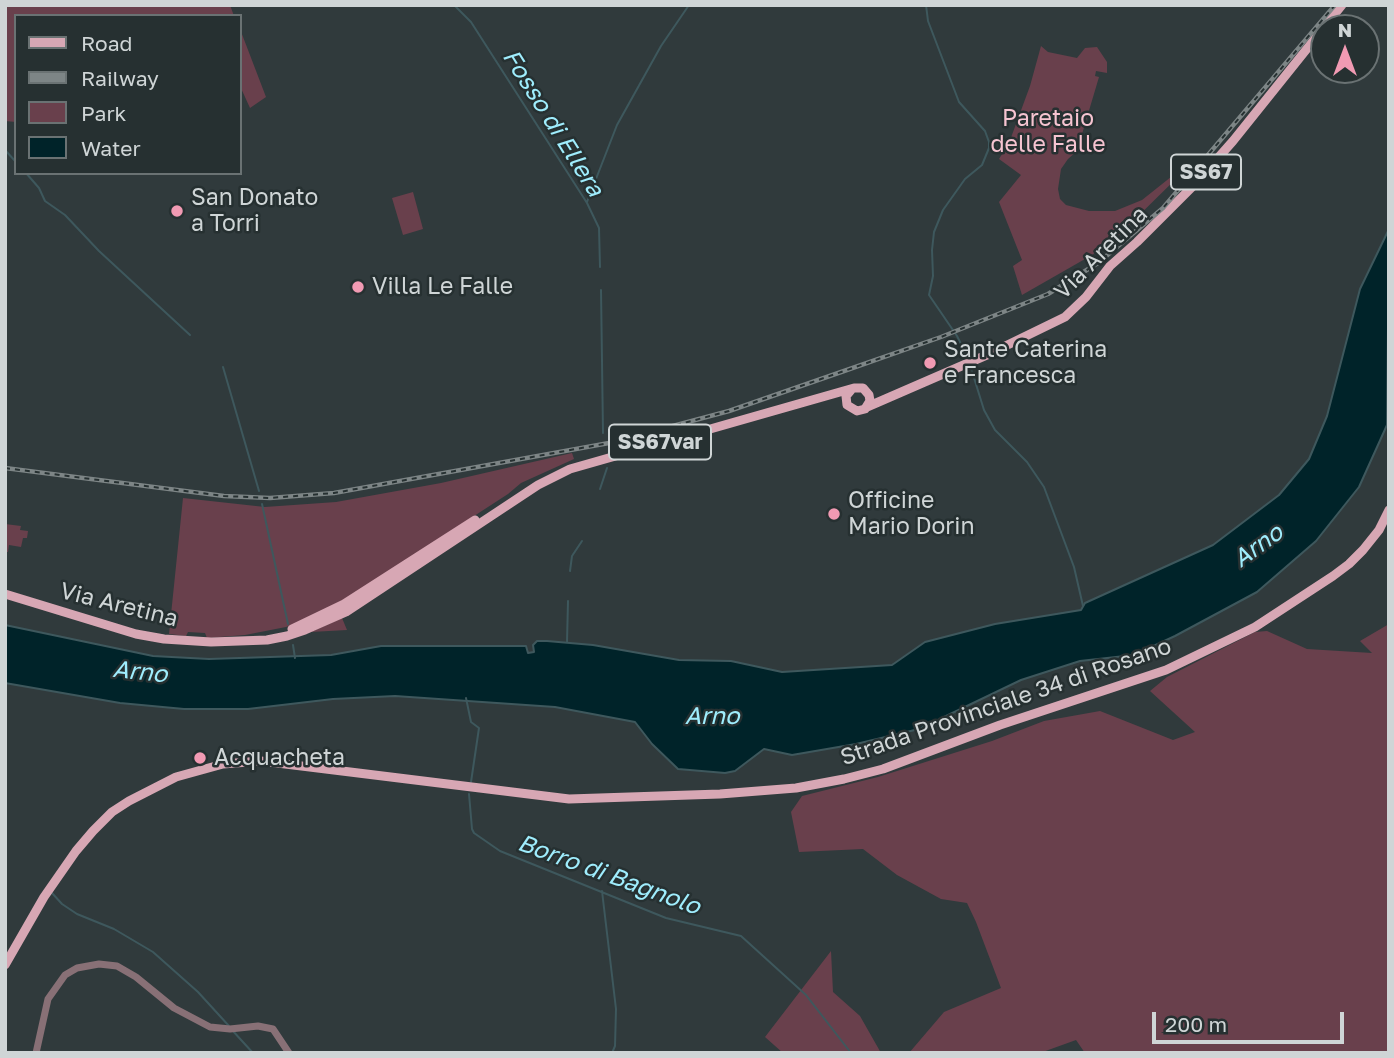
<!DOCTYPE html>
<style>
body{margin:0}
#map{position:relative;width:1394px;height:1058px;overflow:hidden;background:#303a3c;font-family:"Golos Text",sans-serif}
canvas{display:block}
.frame{position:absolute;inset:0;border:7px solid #cfd5d6;pointer-events:none}
.legend{position:absolute;left:14px;top:14px;width:228px;height:161px;box-sizing:border-box;background:#263031;border:2px solid #6a7273;margin:0;padding:9px 12px;list-style:none;font-size:21px;color:#cfd5d6}
.legend li{display:flex;align-items:center;gap:14px;height:35px}
.legend b{width:35px;border:2px solid #6a7273}
.north{position:absolute;left:1310px;top:14px;width:70px;height:70px;box-sizing:border-box;background:#263031;border:2px solid #6a7273;border-radius:50%;rotate:0deg;font-size:19px;font-weight:700;line-height:28px;text-align:center;color:#cfd5d6}
.north::after{content:'';display:block;margin:auto;width:24px;height:32px;background:#f19ab3;clip-path:polygon(50% 0,100% 100%,50% 72%,0 100%)}
.scale{position:absolute;left:1152px;top:1012px;width:192px;height:32px;box-sizing:border-box;border:4px solid #cfd5d6;border-top:0;padding-left:9px;font-size:21px;line-height:24px;white-space:nowrap;color:#cfd5d6;-webkit-text-stroke:5px #263031;paint-order:stroke}
</style>
<div id="map">
<canvas width="1394" height="1058"></canvas>
<div class="frame"></div>
<ul class="legend">
<li><b style="height:9px;background:#d7a7b4"></b>Road</li>
<li><b style="height:9px;background:#7d8586"></b>Railway</li>
<li><b style="height:19px;background:#69404c"></b>Park</li>
<li><b style="height:19px;background:#002329"></b>Water</li>
</ul>
<div class="north">N</div>
<div class="scale">200 m</div>
</div>
<script>
const context = document.querySelector('canvas').getContext('2d');
context.lineJoin = 'round';
function fill(path, color) {
  context.fillStyle = color;
  context.fill(path, 'evenodd');
}
function shape(rows) {
  const path = new Path2D();
  for (const r of rows) {
    path.moveTo(r[0], r[1]);
    for (let i = 2; i < r.length; i += 2) path.lineTo(r[i], r[i + 1]);
  }
  return path;
}
function stroke(path, color, width, dash) {
  context.strokeStyle = color;
  context.lineWidth = width;
  context.lineCap = dash ? 'butt' : 'round';
  context.setLineDash(dash || []);
  context.stroke(path);
}
function label(font, color, halo, rows, align = 'center') {
  context.font = font + ' "Golos Text",sans-serif';
  context.lineWidth = 5;
  context.setLineDash([]);
  context.textBaseline = 'middle';
  context.strokeStyle = halo;
  context.fillStyle = color;
  for (const [text, x, y, turn = 0] of rows) {
    context.save();
    context.translate(x, y);
    context.rotate((+turn || 0) * Math.PI / 180);
    context.textAlign = isNaN(turn) ? turn : align;
    if (halo) context.strokeText(text, 0, 0);
    context.fillText(text, 0, 0);
    context.restore();
  }
}
fill(shape([
 [5,5,230,5,234,16,16,16,16,122,5,121],
 [240,29,266,97,250,108,240,86],
 [1041,46,1048,52,1077,58,1085,48,1097,47,1107,62,1107,73,1096,71,1095,76,1099,77,1077,151,1068,159,1061,169,1058,189,1060,199,1066,205,1089,211,1115,211,1142,200,1186,165,1187,168,1119,235,1092,255,1022,295,1013,266,1022,260,999,202,1021,175,999,159,1009,143,1030,86],
 [413,192,423,229,403,235,392,198],
 [572,453,574,459,521,483,508,494,354,594,313,618,286,627,245,635,207,638,205,633,188,632,186,636,169,634,183,498,265,507,336,502,441,483],
 [5,524,21,526,20,530,28,531,27,538,23,538,21,547,9,545,8,552,5,552],
 [342,618,347,630,311,632],
 [1389,624,1389,1053,1085,1053,1076,1040,1040,1053,909,1053,944,1012,1001,988,976,922,967,903,941,899,897,875,863,849,799,852,791,812,802,796,878,777,992,741,1044,721,1100,711,1173,740,1195,732,1150,691,1167,677,1255,632,1267,631,1307,649,1372,653,1360,641],
 [831,951,833,992,860,1016,881,1053,783,1053,765,1037]
]), '#69404c');
const water = shape([
 [1389,229,1387,425,1359,487,1316,541,1257,592,1175,636,1134,655,1080,661,1021,680,919,729,856,744,792,755,764,749,735,771,725,773,678,769,652,744,635,722,555,707,395,696,333,699,248,709,184,709,120,703,5,683,5,625,153,656,209,659,331,655,381,646,526,646,528,653,534,652,533,645,537,641,547,641,593,645,679,660,731,661,782,672,892,665,925,642,995,624,1081,610,1085,603,1213,545,1279,495,1309,459,1327,416,1360,289,1389,229]
]);
fill(water, '#002329');
stroke(water, '#3e585d', 2);
stroke(shape([
 [454,5,471,22,587,203,599,228,600,267],
 [926,5,928,21,959,102,985,131,989,142,989,148,982,165,965,179,943,210,934,232,932,250,933,276,929,295,957,336,969,360],
 [5,150,16,162],
 [26,173,39,188,45,201,65,215,99,251,190,335],
 [587,202,617,125,661,46,689,5],
 [601,290,603,433],
 [970,365,984,410,995,430,1027,462,1044,487,1074,567,1083,606],
 [223,367,259,491],
 [600,489,607,468],
 [262,504,288,624],
 [570,571,572,556,582,541],
 [567,642,568,601],
 [293,645,295,658],
 [466,698,471,722,479,728,471,782],
 [469,794,472,829,474,833,500,851,666,918,741,936,806,995,851,1053],
 [602,891,616,1009,615,1046,612,1053],
 [52,893,62,904,77,914,114,929,153,952,198,992,229,1026],
 [232,1030,253,1053]
]), '#3e585d', 2);
stroke(shape([
 [36,1053,48,999,65,975,77,968,99,964,117,966,136,977,174,1008,210,1027,230,1029,258,1026,273,1029,289,1053]
]), '#887076', 7);
stroke(shape([
 [867,407,989,354,1065,317,1086,297,1110,266,1137,242,1194,185,1233,141,1342,5],
 [5,594,136,634,164,639,211,642,267,640,287,636,305,630,346,612,538,485,570,469,854,388,863,388,869,395,870,401,865,409,857,411,847,405,846,396,851,390],
 [292,629,344,604,475,520],
 [5,965,44,897,76,851,93,831,112,812,129,801,176,777,223,764,261,761,569,799,720,794,796,788,844,779,883,769,1000,725,1166,670,1255,627,1333,576,1349,564,1363,550,1379,530,1389,510]
]), '#d7a7b4', 9);
const rail = shape([
 [5,468,224,496,270,498,334,493,609,443,729,411,844,371,941,337,1048,294,1098,263,1163,208,1335,5]
]);
stroke(rail, '#7d8586', 4.5);
stroke(rail, '#263031', 2, [5]);
for (const [x, y, r, color] of [
 [177,211,7,"#f19ab3"],
 [358,287,7,"#f19ab3"],
 [930,363,7,"#f19ab3"],
 [834,514,7,"#f19ab3"],
 [200,758,7,"#f19ab3"]
]) {
  const dot = new Path2D();
  dot.arc(x, y, r, 0, 2 * Math.PI);
  context.fillStyle = color;
  context.fill(dot);
  stroke(dot, '#263031', 2.5);
}
for (const [x, y, w] of [
 [1206,172,70],
 [660,442,102]
]) {
  const box = new Path2D();
  box.roundRect(x - w / 2, y - 17.5, w, 35, 5);
  context.fillStyle = '#263031';
  context.fill(box);
  stroke(box, '#cfd5d6', 2);
}
label('bold 21px', '#cfd5d6', null, [
 ["SS67",1206,172],
 ["SS67var",660,442]
]);
label('23px', '#f6c4d1', '#263031', [
 ["Paretaio",1048,119],
 ["delle Falle",1048,145]
]);
label('23px', '#cfd5d6', '#263031', [
 ["San Donato",191,198],
 ["a Torri",191,224],
 ["Villa Le Falle",372,287],
 ["Sante Caterina",944,350],
 ["e Francesca",944,376],
 ["Officine",848,501],
 ["Mario Dorin",848,527],
 ["Acquacheta",214,758]
], 'left');
label('23px', '#cfd5d6', '#263031', [
 ["Via Aretina",1101,253,-45],
 ["Via Aretina",119,605,14],
 ["Strada Provinciale 34 di Rosano",1006,702,-19]
]);
label('italic 24px', '#9fedfd', '#263031', [
 ["Fosso di Ellera",553,123,58],
 ["Arno",1258,546,-36],
 ["Arno",140,672,6],
 ["Arno",712,716],
 ["Borro di Bagnolo",609,875,20]
]);
</script>
